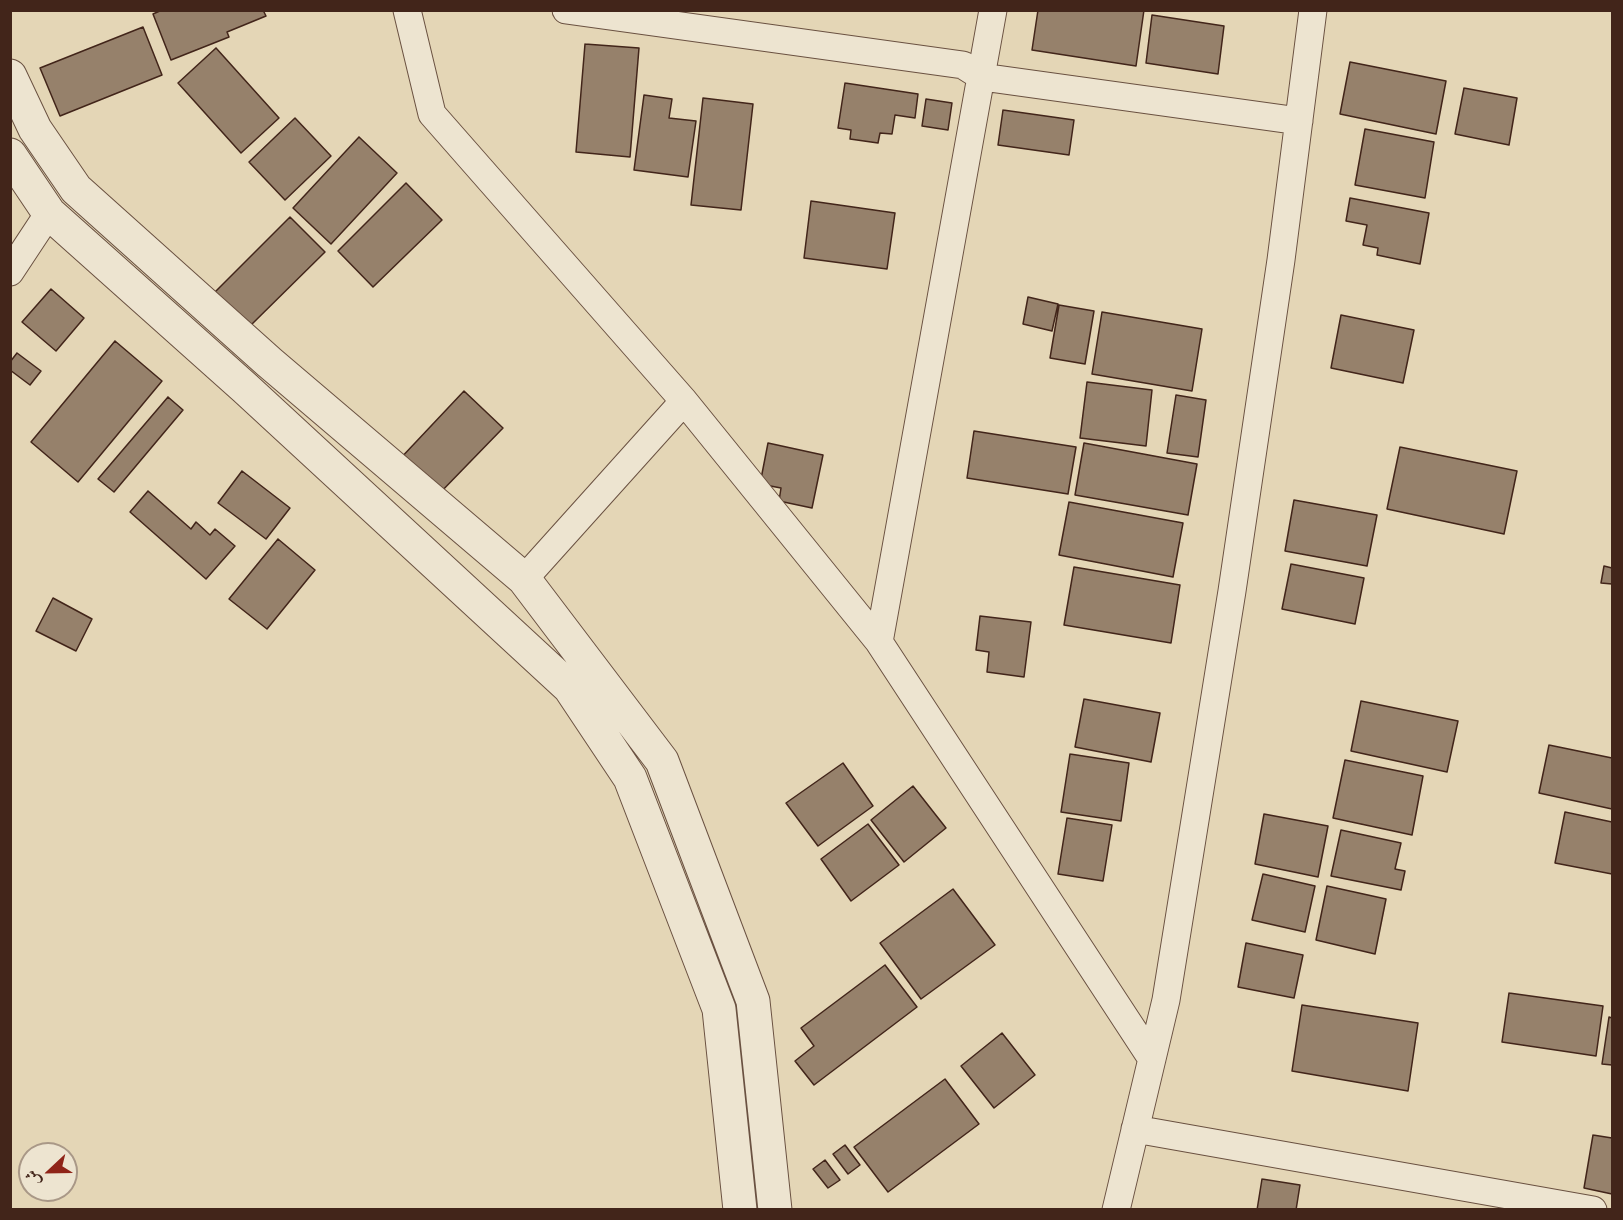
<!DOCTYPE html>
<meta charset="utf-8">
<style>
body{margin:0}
#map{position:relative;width:1623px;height:1220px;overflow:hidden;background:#e4d6b6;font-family:"EB Garamond",Amiri,serif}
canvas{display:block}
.frame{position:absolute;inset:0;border:12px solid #42251a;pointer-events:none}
.north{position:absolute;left:18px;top:1142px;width:60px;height:60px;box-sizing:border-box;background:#ede4d0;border:2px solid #a99887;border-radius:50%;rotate:248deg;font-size:16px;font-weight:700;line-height:24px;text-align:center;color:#42251a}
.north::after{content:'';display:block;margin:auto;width:21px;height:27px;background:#8f2418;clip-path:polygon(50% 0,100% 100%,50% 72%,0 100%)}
</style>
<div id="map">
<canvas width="1623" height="1220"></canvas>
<div class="frame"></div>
<div class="north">ش</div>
</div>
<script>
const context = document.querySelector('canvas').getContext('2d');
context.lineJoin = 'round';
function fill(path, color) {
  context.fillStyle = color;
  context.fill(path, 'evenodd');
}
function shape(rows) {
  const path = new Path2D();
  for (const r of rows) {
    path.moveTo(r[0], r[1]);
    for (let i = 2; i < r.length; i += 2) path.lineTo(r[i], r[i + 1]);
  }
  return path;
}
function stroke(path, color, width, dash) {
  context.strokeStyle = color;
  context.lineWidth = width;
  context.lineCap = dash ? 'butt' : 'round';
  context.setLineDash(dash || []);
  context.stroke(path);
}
const building = shape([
 [162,10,263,10,266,16,227,32,229,37,171,60,153,14,162,10],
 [1038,10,1144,10,1136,66,1032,50,1038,10],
 [1152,15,1224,26,1218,74,1146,63,1152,15],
 [143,27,162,75,60,116,40,68,143,27],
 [585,44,639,48,630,157,576,152,585,44],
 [216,48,279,118,241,153,178,83,216,48],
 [1350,62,1446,81,1436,134,1340,114,1350,62],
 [845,83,918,94,915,118,895,115,892,134,880,133,878,143,850,139,851,130,838,128,845,83],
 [1464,88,1517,98,1509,145,1455,134,1464,88],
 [644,95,672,99,669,118,696,121,688,177,634,170,644,95],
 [703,98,753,104,741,210,691,205,703,98],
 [926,99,952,103,948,130,922,126,926,99],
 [1003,110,1074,120,1069,155,998,145,1003,110],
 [295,118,331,156,285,200,249,162,295,118],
 [1365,129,1434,142,1425,198,1355,185,1365,129],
 [359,137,397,173,331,244,293,208,359,137],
 [406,183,442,220,373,287,338,251,406,183],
 [1350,198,1429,213,1420,264,1377,255,1378,248,1363,245,1367,225,1346,221,1350,198],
 [811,201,895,213,887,269,804,258,811,201],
 [290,217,325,252,249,327,215,292,290,217],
 [51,289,84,318,56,351,22,322,51,289],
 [1028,297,1058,304,1052,331,1023,324,1028,297],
 [1059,305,1094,311,1085,364,1050,358,1059,305],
 [1102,312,1202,329,1192,391,1092,374,1102,312],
 [1341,315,1414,330,1403,383,1331,368,1341,315],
 [115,341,162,381,78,482,31,442,115,341],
 [17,353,41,371,30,385,10,370,10,362,17,353],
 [1087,382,1152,390,1146,446,1080,438,1087,382],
 [464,391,503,428,436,497,398,461,464,391],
 [1176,395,1206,400,1198,457,1167,453,1176,395],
 [168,397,183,410,114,492,98,479,168,397],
 [974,431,1076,447,1068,494,967,478,974,431],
 [768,443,823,455,812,508,779,501,781,488,760,484,768,443],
 [1084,443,1197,464,1188,515,1075,495,1084,443],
 [1400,447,1517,471,1504,534,1387,509,1400,447],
 [242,471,290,508,266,539,218,503,242,471],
 [148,491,191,529,196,522,210,535,215,529,235,546,206,579,130,512,148,491],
 [1294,500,1377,515,1367,566,1285,551,1294,500],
 [1069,502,1183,523,1173,577,1059,555,1069,502],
 [278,539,315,570,267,629,229,599,278,539],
 [1291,564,1364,578,1355,624,1282,609,1291,564],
 [1604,566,1612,568,1612,584,1601,583,1604,566],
 [1074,567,1180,585,1171,643,1064,625,1074,567],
 [53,598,92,619,76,651,36,631,53,598],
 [980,616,1031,622,1024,677,987,672,989,652,976,650,980,616],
 [1084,699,1160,713,1151,762,1075,747,1084,699],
 [1361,701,1458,721,1447,772,1351,751,1361,701],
 [1549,745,1612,758,1612,809,1539,793,1549,745],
 [1070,754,1129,763,1121,821,1061,812,1070,754],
 [1345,760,1423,776,1412,835,1333,818,1345,760],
 [843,763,873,806,818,846,786,803,843,763],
 [913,786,946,828,904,862,871,820,913,786],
 [1565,812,1612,822,1612,874,1555,863,1565,812],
 [1264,814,1328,826,1318,877,1255,864,1264,814],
 [1067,818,1112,825,1103,881,1058,874,1067,818],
 [868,824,899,865,851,901,821,859,868,824],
 [1341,830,1401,843,1395,869,1405,871,1401,890,1331,876,1341,830],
 [1263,874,1315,886,1305,932,1252,920,1263,874],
 [1327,886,1386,899,1375,954,1316,940,1327,886],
 [953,889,995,945,921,999,880,943,953,889],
 [1246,943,1303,955,1294,998,1238,987,1246,943],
 [885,965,917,1007,814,1085,795,1061,814,1046,801,1028,885,965],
 [1509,993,1603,1006,1596,1056,1502,1042,1509,993],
 [1302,1005,1418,1023,1408,1091,1292,1071,1302,1005],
 [1609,1017,1612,1018,1612,1065,1602,1064,1609,1017],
 [1002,1033,1035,1075,994,1108,961,1066,1002,1033],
 [945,1079,979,1124,888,1192,854,1147,945,1079],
 [1593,1135,1612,1138,1612,1194,1584,1188,1593,1135],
 [845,1145,860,1165,848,1174,833,1154,845,1145],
 [825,1160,840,1180,828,1188,813,1169,825,1160],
 [1262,1179,1300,1185,1296,1210,1257,1210,1262,1179]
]);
fill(building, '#96816b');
stroke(building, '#42251a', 1.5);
const minor = shape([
 [407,10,432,114,684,401,879,642,1152,1059],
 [566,10,963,65,982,77,1299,121],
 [10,272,49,213],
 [524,579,684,401],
 [879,642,993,10],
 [1135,1129,1593,1210],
 [1116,1210,1166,1000,1232,591,1281,260,1313,10]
]);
const tertiary = shape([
 [10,76,35,129,76,189,269,362,524,579,662,761,753,1001,775,1210],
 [10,155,49,213,245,388,570,688,630,778,719,1009,740,1210]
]);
stroke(minor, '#6a5141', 29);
stroke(tertiary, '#6a5141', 35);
stroke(minor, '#ede4d0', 27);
stroke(tertiary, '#ede4d0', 33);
</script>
